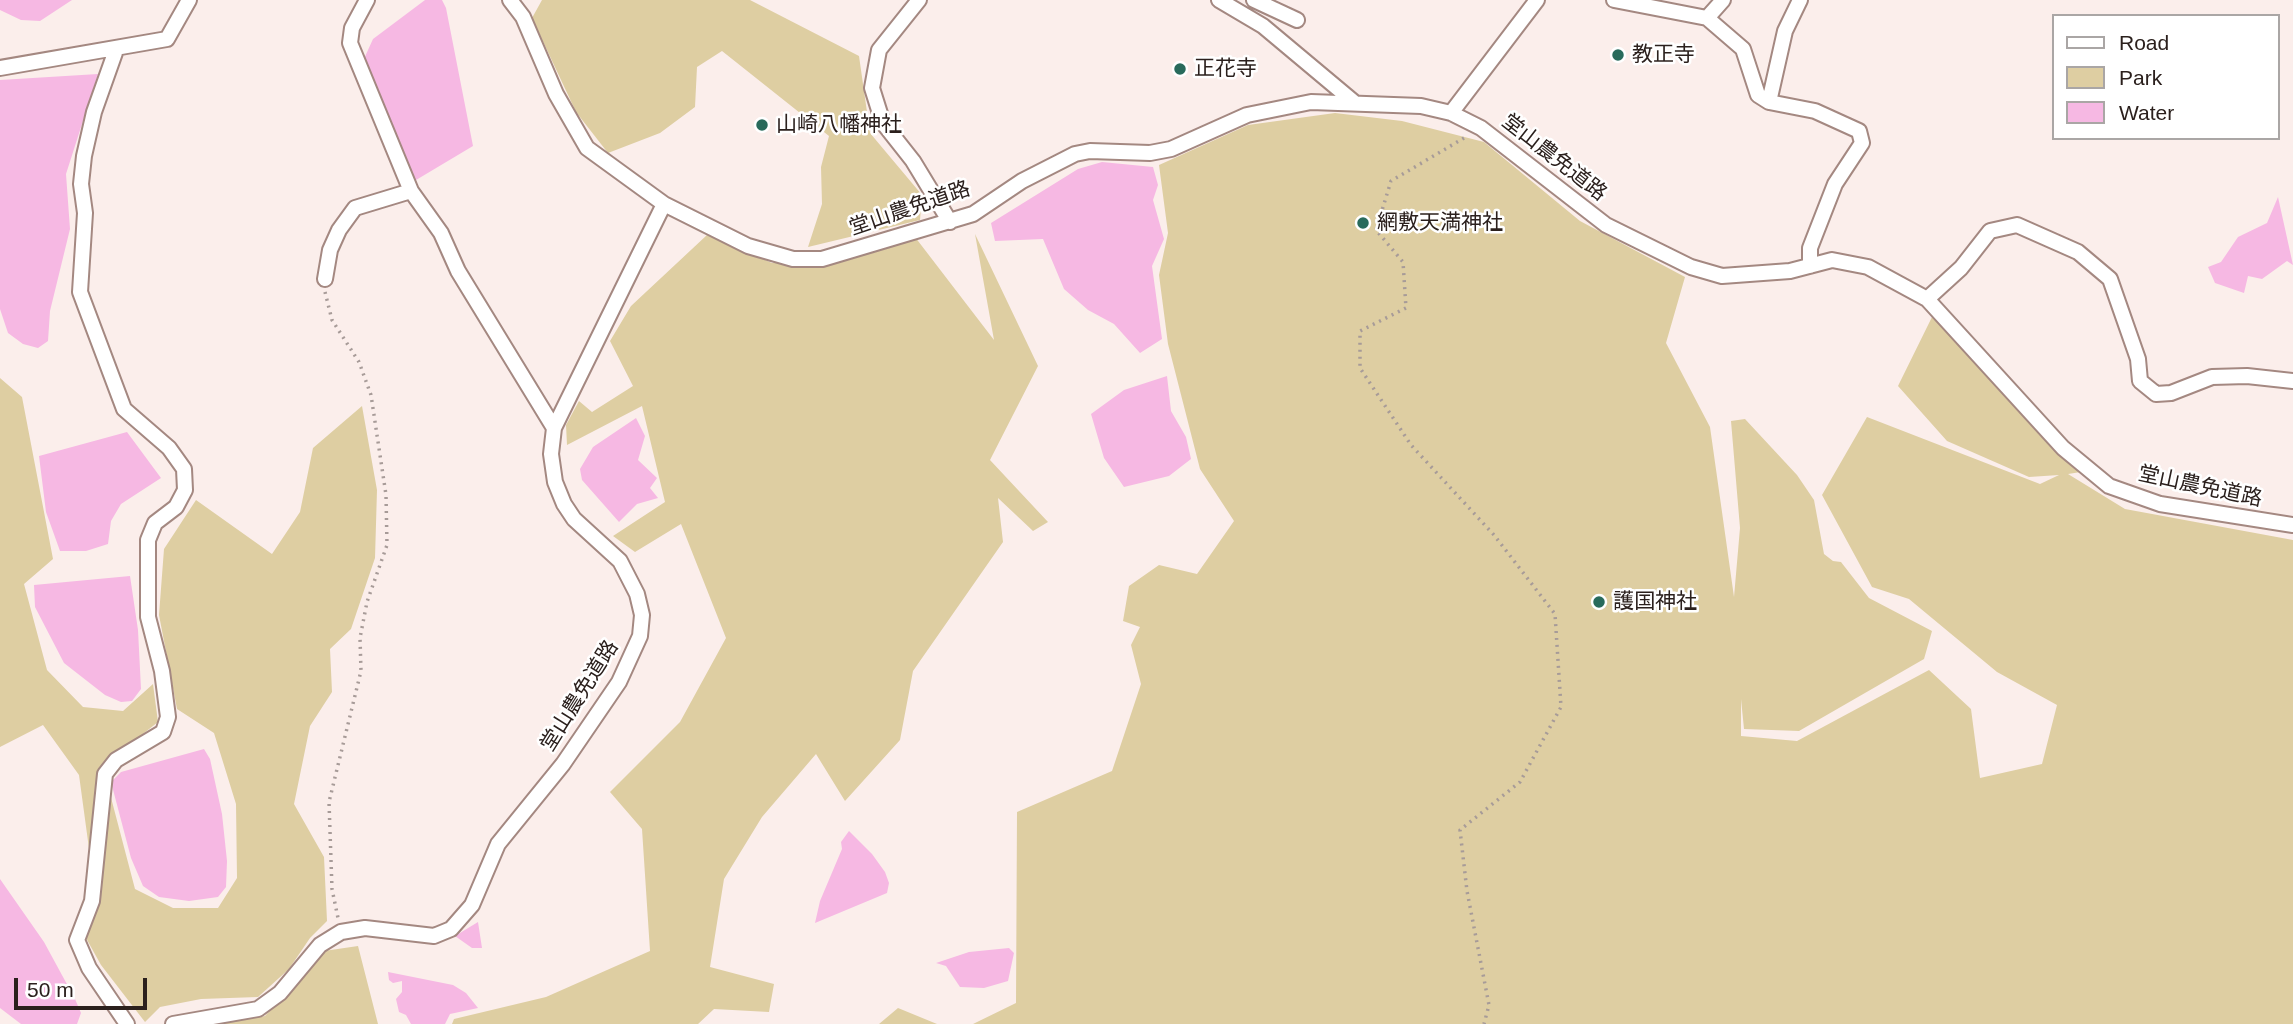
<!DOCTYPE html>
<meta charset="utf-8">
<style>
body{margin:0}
#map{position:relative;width:2293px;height:1024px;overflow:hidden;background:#fbeeeb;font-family:Helvetica,sans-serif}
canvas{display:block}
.legend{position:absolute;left:2052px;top:14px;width:228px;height:126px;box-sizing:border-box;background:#fff;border:2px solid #aaa6a5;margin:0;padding:9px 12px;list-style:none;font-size:21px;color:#2b201d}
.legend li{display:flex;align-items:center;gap:14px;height:35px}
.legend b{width:35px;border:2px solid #aaa6a5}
.scale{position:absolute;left:14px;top:978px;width:133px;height:32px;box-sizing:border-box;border:4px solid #2b201d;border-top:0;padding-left:9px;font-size:21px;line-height:24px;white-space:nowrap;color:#2b201d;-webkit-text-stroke:5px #fff;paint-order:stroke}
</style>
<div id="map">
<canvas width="2293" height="1024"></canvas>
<ul class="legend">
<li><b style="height:9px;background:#fff"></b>Road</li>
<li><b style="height:19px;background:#decea2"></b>Park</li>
<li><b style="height:19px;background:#f6b8e3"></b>Water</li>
</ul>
<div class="scale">50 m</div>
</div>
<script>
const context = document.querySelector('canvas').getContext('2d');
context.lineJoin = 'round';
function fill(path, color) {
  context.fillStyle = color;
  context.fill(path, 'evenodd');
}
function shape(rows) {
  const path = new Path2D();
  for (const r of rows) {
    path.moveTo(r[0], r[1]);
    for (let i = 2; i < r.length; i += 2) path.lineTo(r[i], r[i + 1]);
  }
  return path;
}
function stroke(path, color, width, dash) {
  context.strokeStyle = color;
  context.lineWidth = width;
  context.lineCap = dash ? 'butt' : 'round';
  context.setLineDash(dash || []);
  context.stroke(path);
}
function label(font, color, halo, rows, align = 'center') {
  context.font = font + ' Helvetica,"Noto Sans JP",sans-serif';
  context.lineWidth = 5;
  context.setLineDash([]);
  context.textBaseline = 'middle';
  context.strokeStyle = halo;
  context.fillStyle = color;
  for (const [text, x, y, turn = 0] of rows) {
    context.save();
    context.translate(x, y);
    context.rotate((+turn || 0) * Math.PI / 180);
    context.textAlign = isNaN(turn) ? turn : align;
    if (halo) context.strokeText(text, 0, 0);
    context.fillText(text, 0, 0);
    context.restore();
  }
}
fill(shape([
 [542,0,750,0,859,56,870,133,922,195,920,220,808,247,822,204,821,167,829,136,722,51,697,67,695,107,660,133,608,153,576,112,532,18],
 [1335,113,1402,121,1484,142,1580,221,1685,277,1666,343,1710,427,1734,597,1740,528,1731,421,1745,419,1797,475,1814,500,1824,554,1833,561,1841,562,1869,598,1932,631,1924,659,1799,731,1744,729,1741,699,1741,736,1797,741,1929,670,1971,709,1980,778,2042,764,2057,705,1997,672,1909,599,1872,587,1822,495,1867,417,2040,484,2059,475,2029,477,1947,441,1898,386,1932,317,2081,472,2068,474,2125,509,2293,540,2293,1024,973,1024,1016,1003,1017,812,1112,771,1141,684,1131,645,1140,627,1123,621,1129,586,1159,565,1197,574,1234,521,1200,469,1168,344,1159,275,1168,233,1159,165,1248,125],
 [975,234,1038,366,990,460,1048,522,1033,531,998,498,1003,542,913,671,900,740,845,801,816,754,762,817,724,879,710,967,774,984,769,1012,714,1009,698,1024,452,1024,454,1019,546,997,650,951,642,829,610,792,680,722,726,638,681,524,635,552,613,536,665,502,642,406,567,445,566,425,579,401,592,412,633,386,610,341,631,306,707,235,772,263,836,263,915,237,994,340],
 [0,378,22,397,53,559,24,584,47,670,83,707,123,711,153,684,158,722,105,764,90,856,79,775,43,725,0,747],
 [362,406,377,490,375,558,351,629,330,649,332,692,310,726,294,804,324,857,327,921,310,938,289,969,258,997,201,999,160,1007,145,1022,101,965,86,938,100,896,109,790,135,889,173,908,218,908,237,878,236,804,214,733,177,709,159,615,164,549,196,500,272,554,300,512,313,448],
 [358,946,378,1024,218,1024,265,1016,324,951],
 [898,1008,937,1024,879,1024]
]), '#decea2');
fill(shape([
 [0,0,72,0,40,21,21,20,0,10],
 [425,0,442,0,446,8,473,146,411,183,363,61,373,39],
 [98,74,66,174,70,229,50,311,48,341,38,348,23,344,8,333,0,309,0,80],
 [1102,162,1153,167,1158,185,1153,200,1164,239,1152,266,1162,339,1140,353,1114,324,1088,310,1064,289,1043,239,995,241,991,223,1078,169],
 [2278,197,2293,265,2287,261,2262,279,2248,276,2244,293,2215,283,2208,267,2221,262,2238,237,2267,223],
 [1167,376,1171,411,1186,437,1191,459,1169,476,1124,487,1104,458,1091,414,1124,390],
 [636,418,645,436,638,460,657,478,650,488,658,498,637,504,619,522,582,480,580,469,593,447],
 [127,432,161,478,121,504,111,521,108,544,86,551,60,551,46,512,39,456],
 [130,576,138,630,141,689,132,701,121,702,105,695,64,663,35,607,34,585],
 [204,749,210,759,222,814,227,861,226,887,218,897,189,901,159,897,143,886,131,858,111,782,121,772],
 [849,831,872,854,885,872,889,883,887,893,815,923,820,901,842,849,841,842],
 [0,879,44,942,75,999,81,1013,77,1024,21,1024,0,1008],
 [478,922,482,948,472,948,455,936],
 [1009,948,1014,953,1008,981,984,988,960,987,946,966,936,963,969,952],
 [388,972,453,985,466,993,478,1008,450,1014,445,1024,411,1024,406,1015,399,1012,396,999,402,992,402,981,393,983,389,980]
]), '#f6b8e3');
const street = shape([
 [367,0,352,28,350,43,411,191,441,233,458,271,554,428],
 [510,0,523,17,556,94,587,148,664,204],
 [919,0,879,50,872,88,883,123,913,161,950,222],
 [1219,0,1263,26,1355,103],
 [1254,0,1297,20],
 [1614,0,1707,18,1743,49,1758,95,1769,102,1815,111,1859,131,1862,143,1835,184,1810,248,1810,266],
 [1707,18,1723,0],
 [116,50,94,112,84,156,81,184,85,213,80,292,124,409,169,448,184,469,185,490,176,507,155,523,148,540,148,617,162,671,168,717,163,732,116,760,105,774,92,901,77,940,89,968,127,1024],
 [0,68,167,39,189,0],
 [1769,102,1785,31,1800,0],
 [1451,113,1537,0],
 [325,279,330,250,339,230,355,208,411,191],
 [1927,299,1961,268,1990,231,2017,225,2078,252,2110,279,2138,359,2140,381,2156,394,2171,393,2212,377,2247,376,2293,381],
 [173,1024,258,1009,280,993,320,945,341,932,365,928,434,936,451,929,472,905,498,844,563,764,619,682,640,636,642,615,637,594,620,561,574,519,564,504,555,482,551,454,554,428,664,204,748,246,793,259,822,259,973,214,1022,181,1075,154,1090,151,1150,153,1171,149,1247,115,1311,102,1421,106,1451,113,1481,128,1606,225,1691,267,1722,276,1790,271,1832,260,1868,267,1927,299,2063,448,2109,486,2160,504,2293,525]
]);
stroke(street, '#a48881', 18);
stroke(shape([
 [1464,138,1391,181,1376,230,1403,262,1406,308,1360,331,1360,368,1411,445,1494,535,1555,614,1561,707,1520,782,1460,830,1467,891,1489,1005,1484,1024],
 [325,292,332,320,359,362,371,395,386,495,387,545,367,602,360,638,361,671,329,802,332,889,338,918]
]), '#a79b98', 3.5, [2, 5]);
stroke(street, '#fff', 14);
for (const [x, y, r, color] of [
 [1618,55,7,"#286a5b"],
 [1180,69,7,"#286a5b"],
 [762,125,7,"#286a5b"],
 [1363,223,7,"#286a5b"],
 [1599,602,7,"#286a5b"]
]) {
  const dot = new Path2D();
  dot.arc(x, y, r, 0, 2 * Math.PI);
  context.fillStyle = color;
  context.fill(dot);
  stroke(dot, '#fff', 2.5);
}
label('21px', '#2b201d', '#fff', [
 ["教正寺",1632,55],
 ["正花寺",1194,69],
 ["山崎八幡神社",776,125],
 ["網敷天満神社",1377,223],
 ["護国神社",1613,602]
], 'left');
label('21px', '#2b201d', '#fff', [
 ["堂山農免道路",1554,158,38],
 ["堂山農免道路",910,209,-19],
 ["堂山農免道路",2200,487,12],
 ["堂山農免道路",580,696,-58]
]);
</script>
